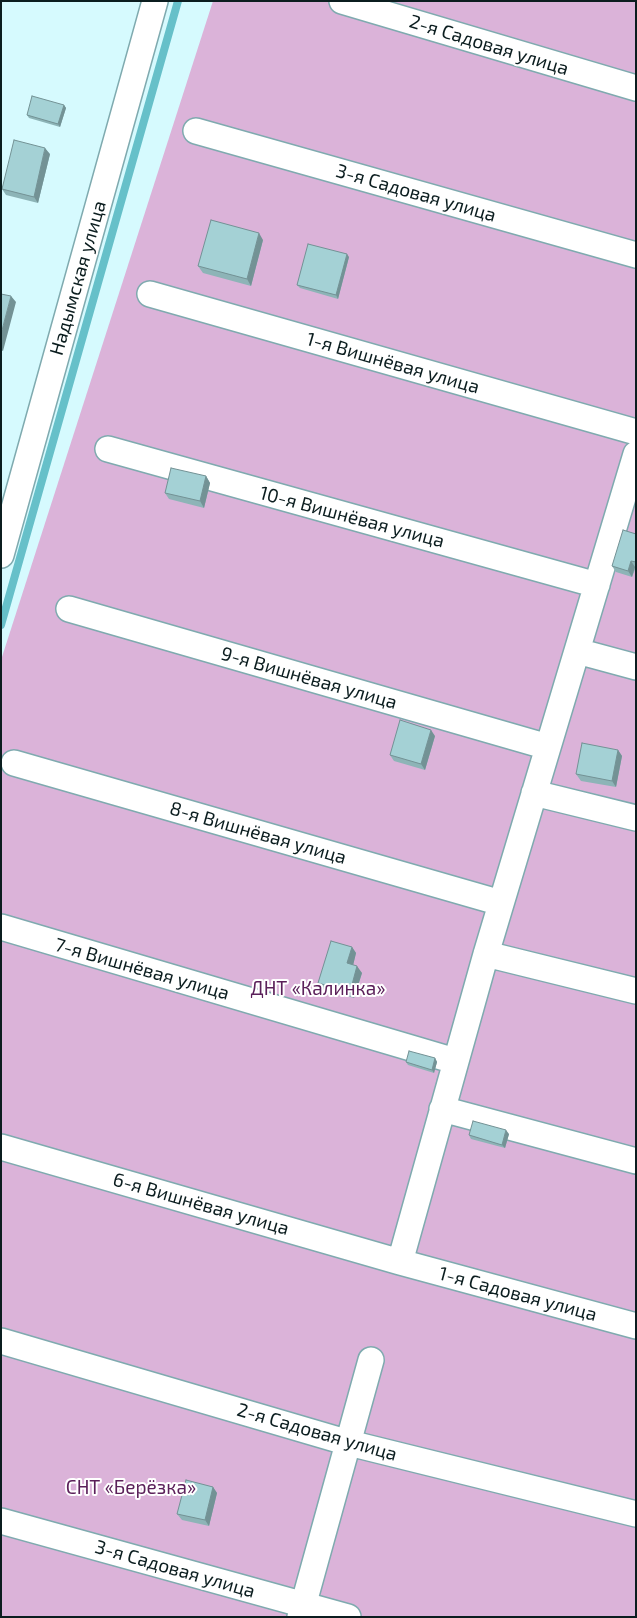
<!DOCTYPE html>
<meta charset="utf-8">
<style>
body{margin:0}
#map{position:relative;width:637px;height:1618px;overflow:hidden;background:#d6fafe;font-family:"Exo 2",sans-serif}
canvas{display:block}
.frame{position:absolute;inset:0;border:2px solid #0b1d1f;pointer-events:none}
</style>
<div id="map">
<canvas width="637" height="1618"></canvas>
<div class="frame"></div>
</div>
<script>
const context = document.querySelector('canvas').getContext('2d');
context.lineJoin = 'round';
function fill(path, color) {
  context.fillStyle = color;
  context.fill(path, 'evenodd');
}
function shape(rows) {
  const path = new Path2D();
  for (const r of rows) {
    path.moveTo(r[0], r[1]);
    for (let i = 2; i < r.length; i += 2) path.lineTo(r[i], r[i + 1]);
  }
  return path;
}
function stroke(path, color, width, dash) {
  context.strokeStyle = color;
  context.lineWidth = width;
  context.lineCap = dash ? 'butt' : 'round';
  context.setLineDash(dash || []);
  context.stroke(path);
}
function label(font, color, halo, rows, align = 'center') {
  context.font = font + ' "Exo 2",sans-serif';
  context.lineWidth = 4;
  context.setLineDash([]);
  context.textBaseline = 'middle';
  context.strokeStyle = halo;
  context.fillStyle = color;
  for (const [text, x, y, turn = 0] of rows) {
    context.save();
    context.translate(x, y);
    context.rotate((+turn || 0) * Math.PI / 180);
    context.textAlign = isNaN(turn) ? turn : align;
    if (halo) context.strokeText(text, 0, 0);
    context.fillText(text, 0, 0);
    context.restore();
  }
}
fill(shape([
 [213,1,636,1,636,1617,1,1617,1,660]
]), '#dbb3d9');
stroke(shape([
 [1,625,178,1]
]), '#66c0c9', 8);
const minor = shape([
 [342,1,636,88],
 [196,131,636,255],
 [150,294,636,432],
 [108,449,597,585],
 [1,555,155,1],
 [69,609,548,747],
 [577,651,636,667],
 [14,763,501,903],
 [534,793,636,818],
 [1,927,455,1061],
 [486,954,636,991],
 [442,1109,636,1161],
 [1,1147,400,1262,636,1326],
 [400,1262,486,954,636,454],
 [1,1341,349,1443,636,1514],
 [1,1521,348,1617],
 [300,1617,371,1360]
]);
stroke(minor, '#7faaaf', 28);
stroke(minor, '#fff', 25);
fill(shape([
 [64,105,66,108,60,127,29,118,27,115],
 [50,154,38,203,6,195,2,189],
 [263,240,251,286,203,273,198,266],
 [349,257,338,299,300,288,297,285],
 [206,476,210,483,204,508,169,499,165,493],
 [636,534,636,567,632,577,616,572,612,566],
 [435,736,425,770,394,761,390,755],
 [618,750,622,756,616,787,581,781,576,774],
 [352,947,356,953,353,965,362,973,354,998,323,989,318,983],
 [435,1058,437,1062,434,1073,408,1065,406,1062],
 [509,1134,505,1148,471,1139,469,1135],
 [213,1487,217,1493,209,1526,182,1520,177,1514]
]), '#8db4b7');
fill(shape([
 [64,105,66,108,60,127,58,124],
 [45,148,50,154,38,203,34,197],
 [259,233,263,240,251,286,247,279],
 [347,254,349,257,338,299,336,295],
 [11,296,16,302,3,351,1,350,1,334],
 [206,476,210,483,204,508,200,501],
 [631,561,635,567,632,577,628,571],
 [431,730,435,736,425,770,421,764],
 [618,750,622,756,616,787,612,781],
 [352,947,356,953,352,970,347,963],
 [357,966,362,973,354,998,350,992],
 [435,1058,437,1062,434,1073,432,1070],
 [506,1130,509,1134,505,1148,502,1145],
 [213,1487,217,1493,209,1526,205,1520]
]), '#739295');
const building = shape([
 [32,96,64,105,58,124,27,115,32,96],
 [14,140,45,148,34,197,2,189,14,140],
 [211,220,259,233,247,279,198,266,211,220],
 [308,244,347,254,336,295,297,285,308,244],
 [1,294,11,296,1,334,1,294],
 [171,468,206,476,200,501,165,493,171,468],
 [623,530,636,534,636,562,631,561,628,571,612,566,623,530],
 [400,720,431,730,421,764,390,755,400,720],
 [582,743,618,750,612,781,576,774,582,743],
 [331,941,352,947,347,963,357,966,350,992,318,983,331,941],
 [409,1051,435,1058,432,1070,406,1062,409,1051],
 [473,1121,506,1130,502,1145,469,1135,473,1121],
 [186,1480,213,1487,205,1520,177,1514,186,1480]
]);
fill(building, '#a4d1d5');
stroke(building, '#739295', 1);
label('19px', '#0b1d1f', '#fff', [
 ["2-я Садовая улица",489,45,17],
 ["3-я Садовая улица",416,193,16],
 ["Надымская улица",78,278,-74],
 ["1-я Вишнёвая улица",393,363,16],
 ["10-я Вишнёвая улица",352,517,15],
 ["9-я Вишнёвая улица",309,678,16],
 ["8-я Вишнёвая улица",258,833,16],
 ["7-я Вишнёвая улица",142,969,16],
 ["6-я Вишнёвая улица",201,1204,16],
 ["1-я Садовая улица",518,1294,15],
 ["2-я Садовая улица",317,1432,16],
 ["3-я Садовая улица",175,1569,16]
]);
label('19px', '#5b205a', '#fff', [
 ["ДНТ «Калинка»",318,989],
 ["СНТ «Берёзка»",131,1488]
]);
</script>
